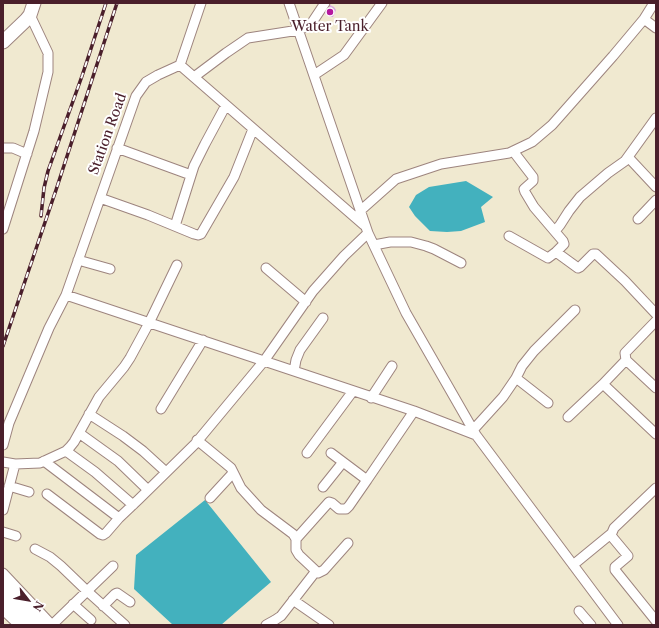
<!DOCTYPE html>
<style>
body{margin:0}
#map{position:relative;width:659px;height:628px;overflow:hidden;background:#f0e9d0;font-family:"Libre Caslon Text",serif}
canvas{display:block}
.frame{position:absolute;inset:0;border:4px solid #4a1f2b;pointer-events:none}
.north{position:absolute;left:8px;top:580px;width:40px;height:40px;-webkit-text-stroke:3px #fff;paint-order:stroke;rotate:121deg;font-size:11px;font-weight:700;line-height:16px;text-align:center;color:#4a1f2b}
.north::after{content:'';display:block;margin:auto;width:14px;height:18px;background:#4a1f2b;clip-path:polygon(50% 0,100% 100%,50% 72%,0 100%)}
</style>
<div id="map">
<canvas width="659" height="628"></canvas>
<div class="frame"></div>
<div class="north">N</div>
</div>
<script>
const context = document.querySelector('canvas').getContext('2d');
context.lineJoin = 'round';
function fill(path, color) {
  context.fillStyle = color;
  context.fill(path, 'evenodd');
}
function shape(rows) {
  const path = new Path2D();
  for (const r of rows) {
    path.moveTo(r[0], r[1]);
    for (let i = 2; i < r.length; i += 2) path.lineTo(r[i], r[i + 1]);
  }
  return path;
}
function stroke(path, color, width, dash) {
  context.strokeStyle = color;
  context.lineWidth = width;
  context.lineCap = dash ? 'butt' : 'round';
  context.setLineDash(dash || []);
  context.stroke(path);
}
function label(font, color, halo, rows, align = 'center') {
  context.font = font + ' "Libre Caslon Text",serif';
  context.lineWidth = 4;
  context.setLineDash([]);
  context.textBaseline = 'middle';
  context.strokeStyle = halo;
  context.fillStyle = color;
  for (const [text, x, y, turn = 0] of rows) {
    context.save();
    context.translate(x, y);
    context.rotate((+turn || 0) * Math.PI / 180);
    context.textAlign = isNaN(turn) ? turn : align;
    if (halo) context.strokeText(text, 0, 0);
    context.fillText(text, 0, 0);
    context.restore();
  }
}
fill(shape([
 [466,181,493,197,481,207,485,222,461,231,447,232,430,231,415,216,409,207,416,195,429,187],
 [205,500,271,582,221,625,173,625,134,589,136,555]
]), '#43b1be');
fill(shape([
 [330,5,334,7,336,10,333,17,330,17,325,13]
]), '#d7abdf');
const minor = shape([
 [289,3,368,233,406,313,476,435,618,625],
 [644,19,656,28],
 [180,65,364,225],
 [314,75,344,55,382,3],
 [194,77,226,53,248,38,299,30,311,24,325,3],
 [3,148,13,148,27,154],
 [117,148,191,175],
 [628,157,656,187],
 [100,198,148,215,194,234,198,235,201,234,234,177,253,129],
 [360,211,396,179,441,164,509,153,532,142,552,125,613,56,644,19,654,3],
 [638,219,656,200],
 [175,226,194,166,205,144,226,105],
 [3,229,34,131,48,72,48,53,30,15],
 [555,231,560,225,569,211,580,197,608,173,625,161,656,118],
 [509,236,548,258,556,252,564,244,563,241,534,207,525,192,524,189,533,181,533,177,513,151],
 [374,245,390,242,411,242,426,246,434,249,461,263],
 [556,252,578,268,580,267,593,254,596,254,625,281,656,314],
 [78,260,110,269],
 [266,268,306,302],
 [66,295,414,411,476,435],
 [626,360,656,388],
 [294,371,296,360,300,350,323,318],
 [516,378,548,403],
 [603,384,656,434],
 [371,398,392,366],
 [161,409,203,340],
 [89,414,123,436,143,451,166,472],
 [568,417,603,384,626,360,625,353,656,321],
 [473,430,503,397,516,378,522,366,534,351,575,310],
 [79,433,118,461,148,490],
 [197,440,225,463,231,468,241,488,261,510,293,534,296,539,296,550,299,555,316,571,318,573,324,570,348,543],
 [3,445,9,423,49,328,66,295,136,96,146,82,158,75,180,65,201,3],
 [66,451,95,472,133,505],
 [307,453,353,391],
 [44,461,119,518],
 [3,462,15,464,40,463,66,451,70,447,74,442,99,397,124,367,130,358,149,323,177,265],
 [367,480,414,411],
 [9,486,29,492],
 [323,487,343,462],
 [656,488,614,528,611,535,613,538,628,556,615,567,615,570,656,621],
 [47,494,100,534,103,535,106,533,119,518,139,499,195,444,264,361,313,291,344,256,368,233],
 [210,498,233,473],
 [3,510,15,464],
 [3,532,16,536],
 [296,539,329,502,332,503,339,509,346,509,349,506,367,480,331,453],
 [35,549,50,557,61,566,87,591,125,625],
 [573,565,612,533],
 [3,573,52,625],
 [293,600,329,625],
 [73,604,91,620],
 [103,606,115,594,117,593,130,602],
 [3,610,19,625],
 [579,611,591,625],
 [52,625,113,566],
 [266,625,275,620,281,616,316,571]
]);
const highway = shape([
 [3,42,26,20,30,15,34,3],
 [3,584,41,625],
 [3,599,29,625]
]);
stroke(minor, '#9d847e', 11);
stroke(highway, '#9d847e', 15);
stroke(minor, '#fff', 9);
stroke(highway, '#fff', 13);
const rail = shape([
 [41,216,44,188,48,171,82,76,106,3],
 [3,346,56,190,117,3]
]);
stroke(rail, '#4a1f2b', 3.5);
stroke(rail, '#fff', 2, [6]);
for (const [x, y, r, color] of [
 [330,12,4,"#b5179e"]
]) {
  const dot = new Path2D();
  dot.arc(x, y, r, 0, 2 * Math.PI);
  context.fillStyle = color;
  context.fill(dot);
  stroke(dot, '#fff', 1.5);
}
label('14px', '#4a1f2b', '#fff', [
 ["Water Tank",330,27]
]);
label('14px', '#4a1f2b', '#fff', [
 ["Station Road",108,134,-70]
]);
</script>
